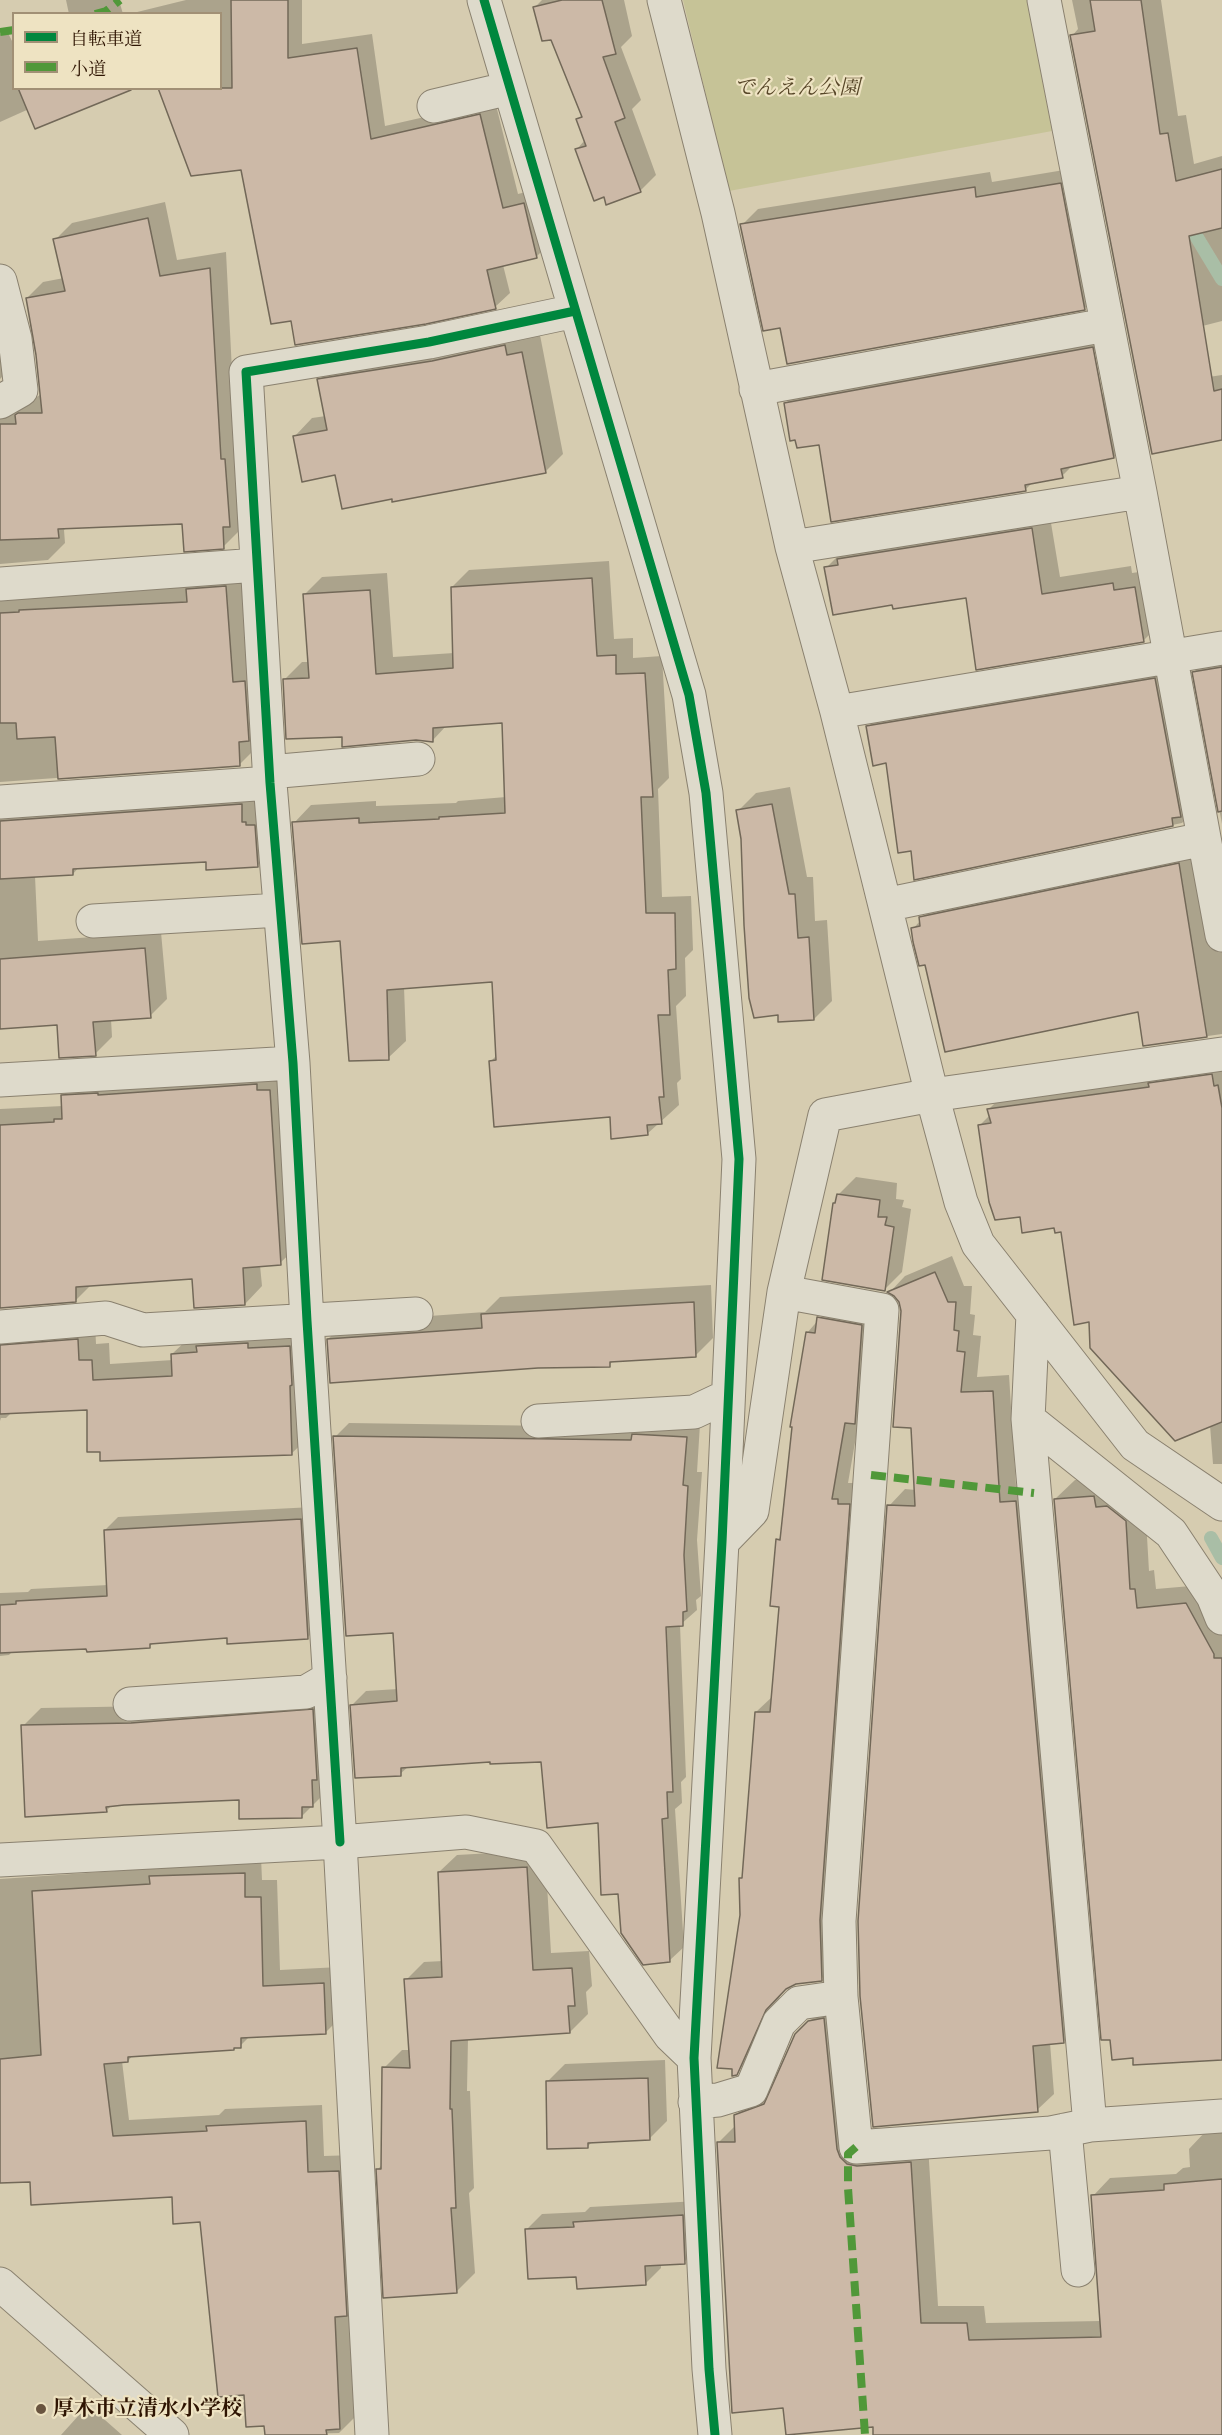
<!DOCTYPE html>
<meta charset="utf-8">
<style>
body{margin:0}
#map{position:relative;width:1222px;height:2435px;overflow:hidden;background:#d6ccb0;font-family:"Old Standard TT","Noto Serif JP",serif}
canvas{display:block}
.legend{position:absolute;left:12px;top:12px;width:210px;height:78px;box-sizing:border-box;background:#eee3c2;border:2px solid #a19075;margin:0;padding:8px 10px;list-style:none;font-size:18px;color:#2e1402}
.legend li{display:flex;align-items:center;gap:12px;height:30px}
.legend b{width:30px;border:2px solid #a19075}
</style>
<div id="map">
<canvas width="1222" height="2435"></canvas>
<ul class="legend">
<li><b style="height:8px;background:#00873e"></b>自転車道</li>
<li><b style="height:8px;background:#509839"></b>小道</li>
</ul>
</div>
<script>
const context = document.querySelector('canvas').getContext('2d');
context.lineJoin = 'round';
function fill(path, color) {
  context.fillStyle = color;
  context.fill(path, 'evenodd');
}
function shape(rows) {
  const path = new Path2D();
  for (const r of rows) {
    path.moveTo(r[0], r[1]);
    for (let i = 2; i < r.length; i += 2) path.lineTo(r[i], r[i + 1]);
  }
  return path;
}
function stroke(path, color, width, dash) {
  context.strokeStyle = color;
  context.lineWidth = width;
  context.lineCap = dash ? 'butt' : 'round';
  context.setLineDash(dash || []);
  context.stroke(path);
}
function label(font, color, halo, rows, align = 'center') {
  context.font = font + ' "Old Standard TT","Noto Serif JP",serif';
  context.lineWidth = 4.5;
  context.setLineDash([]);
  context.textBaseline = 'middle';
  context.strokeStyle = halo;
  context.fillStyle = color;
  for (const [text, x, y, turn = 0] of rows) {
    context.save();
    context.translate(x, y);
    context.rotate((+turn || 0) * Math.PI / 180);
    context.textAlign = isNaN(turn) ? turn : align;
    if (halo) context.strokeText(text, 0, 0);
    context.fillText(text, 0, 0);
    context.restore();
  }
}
fill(shape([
 [683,0,1027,0,1052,131,729,191]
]), '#c6c397');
fill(shape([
 [66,0,119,0,123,14,69,14],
 [186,0,302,0,302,44,372,34,385,126,495,101,518,194,538,189,551,242,536,257,503,265,510,293,495,307,292,320,243,169,220,88,220,14,129,14],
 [542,0,624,0,632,36,621,47,641,100,632,109,656,175,640,191,605,195,577,149,585,140,578,119,582,115,552,38,535,7],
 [1072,0,1161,0,1178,116,1186,115,1194,164,1222,156,1222,321,1132,344,1072,36,1078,29],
 [7,31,14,45,14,88,118,88,29,109,0,122,0,34],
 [1076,168,1101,292,1085,308,742,225,758,209,990,172,992,182],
 [165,202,177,260,226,252,240,530,223,547,183,522,67,527,64,530,65,543,48,560,0,564,0,392,28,402,40,395,41,388,35,336,26,299,43,282,64,278,55,240,72,223],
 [0,290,17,361,0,379],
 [540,335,563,454,545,472,393,498,337,474,295,436,312,418,326,416,319,380,337,362],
 [1109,338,1033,405,1119,392,1129,442,1114,457,1073,465,1062,476,1033,482,1025,490,820,443,786,403,801,388],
 [1222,375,1222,439,1161,384],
 [1049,511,1060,577,1131,566,1132,573,1153,570,1161,623,1143,641,967,596,893,603,826,568,844,550],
 [609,561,614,639,633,638,633,658,662,656,669,778,658,789,662,897,691,896,693,950,685,958,686,996,676,1006,681,1079,677,1083,679,1105,647,1134,491,1061,498,1054,493,981,404,987,406,1041,388,1058,294,823,311,805,376,801,376,806,456,803,458,801,506,797,503,722,447,725,432,741,343,735,284,680,302,662,309,662,305,594,322,577,387,573,393,657,454,653,452,587,469,570],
 [243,570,256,748,239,765,0,782,0,573],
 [1222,652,1222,824,1194,672,1212,654],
 [1174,660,1201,804,1182,823,916,878,912,849,887,761,868,727,887,707],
 [258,787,275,849,257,866,207,860,79,867,73,874,35,876,38,941,161,932,167,999,150,1016,111,1019,112,1037,95,1054,59,1023,0,1028,0,791],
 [790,787,807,877,813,877,815,921,827,920,832,1001,814,1019,738,811,756,793],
 [1207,844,1222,921,1222,1034,1144,1045,1140,1010,926,963,913,929,939,899],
 [1222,1058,1222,1464,1213,1464,1210,1425,1091,1320,1062,1230,1021,1216,980,1125,990,1115,989,1109,1007,1091],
 [286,1074,298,1246,280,1263,260,1265,262,1286,245,1304,193,1278,92,1284,76,1300,0,1307,0,1109,63,1106,62,1096,80,1078],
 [856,1177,897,1183,896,1199,904,1200,902,1207,911,1209,902,1272,884,1290,837,1201,838,1195],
 [952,1256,964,1286,972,1286,970,1314,975,1315,973,1335,981,1336,977,1377,1009,1375,1016,1486,1032,1485,1080,2025,1063,2042,1050,2043,1054,2094,1037,2110,889,1506,905,1489,916,1490,902,1311,900,1301,890,1292,905,1276],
 [711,1285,713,1338,695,1356,614,1360,609,1365,328,1339,346,1322,485,1312,500,1297],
 [835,1301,878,1309,848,1483,854,1483,838,1963,821,1979,796,1983,782,1992,753,2056,736,2073,742,1915,741,1879,744,1875,756,1712,773,1696,781,1605,777,1540,782,1536,807,1333],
 [0,1315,95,1323,96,1344,109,1343,110,1364,173,1360,172,1354,190,1337,307,1329,309,1437,291,1454,101,1450,88,1408,12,1412,6,1418,1,1418,0,1421],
 [349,1423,554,1426,700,1424,697,1472,702,1472,697,1540,701,1596,696,1600,697,1610,680,1625,686,1777,681,1782,682,1803,675,1809,684,1947,670,1960,620,1893,599,1822,543,1760,492,1761,409,1766,400,1774,352,1705,366,1691,398,1689,394,1632,335,1437],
 [1113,1477,1145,1502,1149,1571,1154,1570,1156,1589,1214,1584,1222,1602,1222,2054,1055,1499,1075,1480],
 [313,1507,321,1624,308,1637,228,1637,154,1642,149,1647,13,1651,9,1655,0,1656,0,1593,28,1592,31,1589,108,1585,105,1530,118,1517],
 [330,1692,330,1788,302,1816,240,1798,112,1805,106,1811,23,1726,41,1708,150,1706],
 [545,1850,551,1953,589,1951,592,1986,586,1992,588,2014,570,2032,468,2039,467,2091,470,2091,474,2188,469,2193,475,2273,457,2291,378,2169,382,2165,384,2068,402,2050,410,2050,406,1980,424,1962,443,1961,439,1872,457,1855],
 [261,1857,262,1880,277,1880,280,1970,340,1967,343,2015,326,2032,250,2036,240,2046,133,2055,128,2061,122,2061,129,2120,219,2115,225,2109,322,2105,324,2156,355,2155,356,2416,339,2433,266,2435,266,2424,246,2394,202,2220,173,2196,31,2180,0,2182,0,1879,159,1868,168,1860],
 [827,2004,854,2131,928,2145,938,2306,984,2306,986,2323,1101,2321,1093,2196,1110,2178,1176,2174,1183,2168,1190,2167,1189,2149,1206,2131,1222,2131,1222,2435,875,2435,874,2425,785,2406,718,2143,736,2125,736,2115,753,2098,771,2091,796,2035],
 [665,2060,667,2121,649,2139,593,2141,587,2147,547,2082,565,2064],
 [698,2201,700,2247,684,2262,661,2263,661,2268,645,2284,578,2275,527,2229,542,2214,585,2212,590,2207],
 [88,2405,122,2435,61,2435]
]), '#0003');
stroke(shape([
 [1187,221,1222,279],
 [1211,1538,1222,1558]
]), '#a9bea6', 14);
const building = shape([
 [231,0,288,0,288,58,357,48,371,139,480,114,503,208,524,203,537,258,487,270,496,309,426,324,295,345,291,321,271,324,241,170,191,176,158,88,232,88,231,0],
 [562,0,602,0,616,54,603,57,625,118,615,122,641,192,606,205,604,197,594,201,575,149,586,146,576,119,582,117,551,40,542,41,533,7,562,0],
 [1090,0,1141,0,1160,134,1168,133,1176,181,1222,169,1222,228,1189,236,1214,391,1222,389,1222,440,1152,454,1070,35,1095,31,1090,0],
 [18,88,131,88,131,90,35,129,18,88],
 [1061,183,1085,310,787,364,780,328,763,331,740,224,975,187,976,197,1061,183],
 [148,218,160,276,210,268,221,459,225,459,230,527,223,527,224,549,184,552,182,524,58,529,59,538,0,540,0,424,16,424,15,415,18,413,42,413,36,355,26,298,65,291,53,239,148,218],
 [505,345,507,355,522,352,546,473,392,502,392,499,342,509,335,475,302,482,293,436,327,430,317,379,432,361,505,345],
 [1093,347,1114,458,1061,469,1063,478,1025,485,1026,491,831,522,819,445,797,448,795,440,790,441,784,403,1093,347],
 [1032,528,1042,594,1113,583,1114,590,1135,587,1144,642,976,670,966,598,893,609,892,605,833,615,824,567,838,565,837,559,1032,528],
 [592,578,597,656,616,655,616,674,645,673,653,797,641,797,646,913,675,913,676,969,668,970,670,1015,658,1015,664,1097,659,1097,662,1124,647,1125,648,1135,611,1139,610,1117,494,1127,489,1061,496,1060,492,982,387,990,389,1060,349,1061,340,941,302,944,292,822,359,818,359,823,439,819,439,817,505,813,502,723,433,728,433,742,416,740,342,747,342,737,286,739,283,679,309,678,303,594,370,590,376,674,453,668,451,587,592,578],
 [226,586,233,682,245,681,249,741,239,742,240,766,58,779,55,737,17,739,16,723,0,723,0,613,19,612,19,610,187,602,186,589,226,586],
 [1222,667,1222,811,1218,812,1192,672,1222,667],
 [1155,678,1181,817,1172,818,1173,826,914,880,911,851,898,853,886,763,873,766,866,726,1155,678],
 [242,804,242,822,246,822,246,825,255,825,258,867,206,870,206,862,73,869,73,875,0,879,0,821,242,804],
 [772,804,789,894,795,894,798,938,809,937,814,1020,778,1022,778,1015,754,1018,749,998,744,925,741,839,736,810,772,804],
 [1179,863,1207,1037,1143,1046,1138,1012,945,1052,925,965,919,966,913,942,911,928,920,926,919,917,1179,863],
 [145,948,151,1018,93,1022,96,1056,59,1058,57,1025,0,1029,0,959,145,948],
 [1212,1074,1214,1086,1218,1085,1222,1108,1222,1422,1175,1441,1090,1348,1089,1322,1074,1325,1061,1232,1055,1233,1054,1228,1022,1233,1020,1217,995,1220,989,1202,978,1125,991,1123,987,1109,1149,1087,1148,1083,1212,1074],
 [257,1084,257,1090,270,1090,281,1265,243,1268,245,1305,194,1308,192,1279,76,1287,76,1302,0,1308,0,1125,54,1122,54,1119,62,1119,61,1095,98,1093,98,1095,257,1084],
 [837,1194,880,1200,878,1217,887,1217,885,1225,894,1227,885,1291,822,1280,833,1203,835,1203,837,1194],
 [935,1272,948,1302,956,1302,954,1330,959,1331,957,1351,965,1352,961,1392,993,1391,1000,1502,1016,1501,1064,2043,1033,2046,1038,2112,873,2127,860,1996,858,1921,887,1505,915,1506,911,1428,893,1427,901,1311,899,1302,894,1296,887,1292,935,1272],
 [694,1302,696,1357,610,1362,610,1367,538,1368,330,1383,327,1339,482,1328,481,1314,694,1302],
 [817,1317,862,1325,855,1424,845,1423,832,1499,838,1499,838,1504,850,1504,820,1920,822,1981,796,1984,786,1989,766,2010,737,2075,732,2076,732,2069,717,2068,740,1915,739,1878,742,1878,755,1712,770,1712,779,1607,770,1606,776,1539,780,1540,792,1427,790,1427,806,1332,815,1333,817,1317],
 [78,1339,79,1360,92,1360,93,1380,172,1376,171,1354,197,1352,196,1346,248,1343,248,1348,290,1346,292,1385,290,1386,292,1455,100,1461,100,1452,87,1452,87,1410,0,1414,0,1345,78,1339],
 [632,1434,687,1437,683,1485,688,1486,684,1555,687,1611,683,1612,683,1626,666,1627,673,1792,667,1792,668,1818,662,1819,670,1962,643,1965,621,1933,618,1894,601,1895,598,1823,547,1828,541,1762,490,1764,490,1762,401,1768,401,1776,355,1778,350,1705,397,1701,393,1633,346,1636,333,1436,631,1440,632,1434],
 [1094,1496,1096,1507,1107,1506,1126,1521,1130,1589,1135,1589,1137,1608,1186,1603,1214,1654,1214,1658,1222,1658,1222,2060,1133,2065,1133,2058,1112,2060,1110,2040,1101,2040,1054,1499,1094,1496],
 [301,1519,308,1639,227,1644,227,1638,150,1644,150,1648,87,1652,86,1649,0,1653,0,1605,16,1604,16,1601,107,1596,104,1530,301,1519],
 [313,1709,317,1780,312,1780,313,1807,302,1807,302,1818,239,1819,239,1800,124,1805,106,1807,107,1812,25,1817,21,1725,131,1723,313,1709],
 [527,1867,533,1970,572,1968,575,2006,568,2006,570,2033,451,2041,450,2109,452,2109,456,2208,451,2208,457,2293,383,2298,376,2169,381,2169,382,2067,410,2068,404,1979,442,1977,438,1872,527,1867],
 [245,1873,245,1897,261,1897,263,1986,324,1983,326,2034,241,2038,241,2048,234,2048,234,2050,128,2057,128,2062,104,2064,113,2136,207,2131,206,2126,306,2121,308,2172,339,2171,347,2316,335,2317,340,2429,326,2430,327,2435,265,2435,264,2426,246,2427,244,2395,218,2397,200,2222,173,2224,172,2197,31,2205,30,2182,0,2183,0,2059,41,2055,32,1891,150,1884,149,1876,245,1873],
 [824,2018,837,2149,840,2157,847,2164,857,2166,911,2162,921,2323,967,2323,969,2340,1101,2337,1091,2195,1164,2190,1164,2184,1222,2179,1222,2435,873,2435,873,2427,786,2435,783,2408,732,2413,717,2142,735,2142,734,2115,764,2104,795,2034,808,2021,824,2018],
 [648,2078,650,2140,588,2143,588,2148,547,2149,546,2081,648,2078],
 [683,2215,685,2264,645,2266,646,2285,577,2289,576,2277,528,2279,525,2229,574,2227,573,2222,683,2215]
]);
fill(building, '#ccb9a7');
stroke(building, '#726858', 1.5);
const minor = shape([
 [484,0,689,695,706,793,739,1159,722,1542,694,2058,709,2369,715,2435],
 [664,0,718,213,792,547,837,712,932,1095,961,1202,978,1244,1135,1445,1222,1504],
 [1044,0,1140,492,1222,935],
 [434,106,510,88],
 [0,281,15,339,21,390,0,402],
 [756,389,1106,325],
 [792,547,1140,492],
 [0,584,257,565],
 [837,712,1222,648],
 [269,772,418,759],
 [0,802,270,783],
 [885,905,1204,839],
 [93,921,280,910],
 [0,1080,293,1063],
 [784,1292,882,1310,839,1921,841,1997,856,2147,1051,2133,1090,2125,1222,2116],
 [1033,1314,1028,1419,1090,2125],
 [0,1327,106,1318,143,1330,416,1314],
 [1028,1419,1171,1533,1213,1596,1222,1618],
 [538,1421,694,1412,728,1396],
 [722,1542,752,1511,784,1292,825,1115,932,1095,1222,1054],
 [130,1704,306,1692,330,1678],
 [0,1860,340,1842,466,1832,536,1846,670,2035,694,2058],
 [695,2102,718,2100,751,2090,779,2023,799,2003,841,1997],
 [1065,2130,1078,2270],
 [0,2284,172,2435],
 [372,2435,340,1842,307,1321,293,1063,270,783,246,372,429,342,575,311]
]);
stroke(minor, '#8a816f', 35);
stroke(minor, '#dedacb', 33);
stroke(shape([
 [95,14,106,11,120,0],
 [0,32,14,30],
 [871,1475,1034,1493],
 [856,2147,848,2154,848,2188,865,2435]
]), '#509839', 8, [15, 8]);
stroke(shape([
 [484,0,689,695,706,793,739,1159,722,1542,694,2058,709,2369,715,2435],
 [340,1842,307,1321,293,1063,270,783,246,372,429,342,575,311]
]), '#00873e', 9);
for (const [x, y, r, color] of [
 [41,2409,6,"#69543f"]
]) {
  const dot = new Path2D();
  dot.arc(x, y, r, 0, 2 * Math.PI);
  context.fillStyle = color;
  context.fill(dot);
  stroke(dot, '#eee3c2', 2);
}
label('italic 21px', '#574628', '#eee3c2', [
 ["でんえん公園",797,88]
]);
label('bold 21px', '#2e1402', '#eee3c2', [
 ["厚木市立清水小学校",53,2409]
], 'left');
</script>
